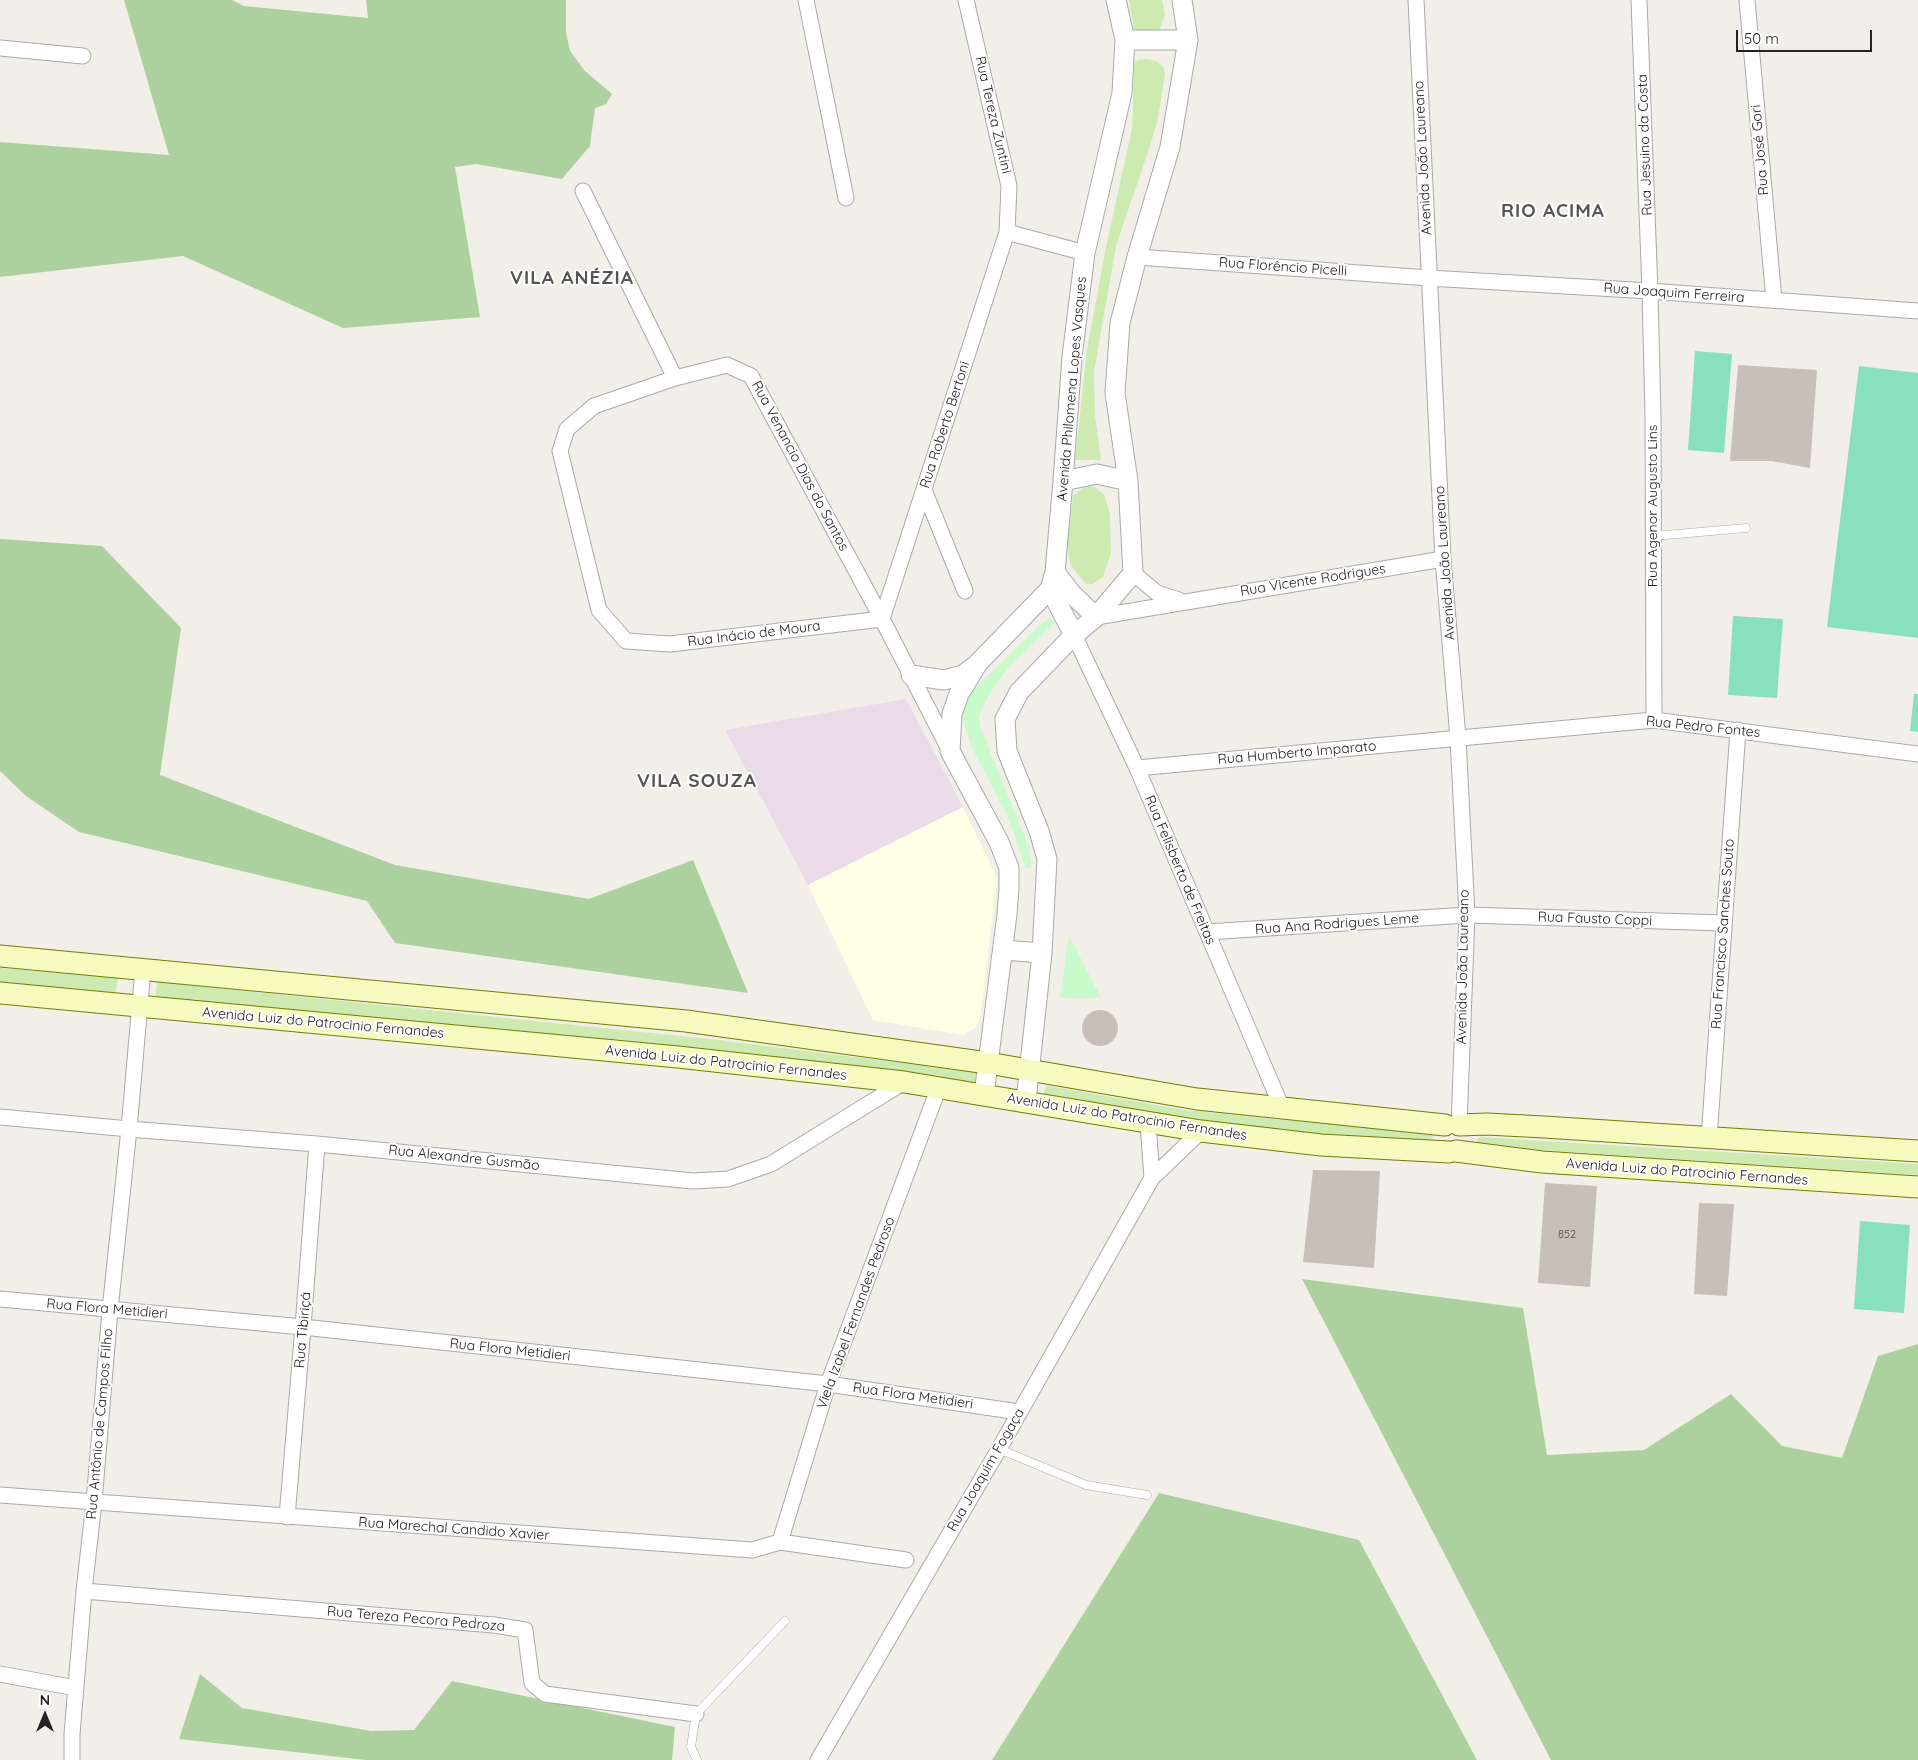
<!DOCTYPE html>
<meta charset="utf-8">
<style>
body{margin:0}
#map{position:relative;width:1918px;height:1760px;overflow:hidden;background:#f2efe9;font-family:Quicksand,sans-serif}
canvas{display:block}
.north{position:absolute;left:20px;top:1690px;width:50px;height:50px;-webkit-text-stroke:4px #fff;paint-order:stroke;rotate:0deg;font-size:14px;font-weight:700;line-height:20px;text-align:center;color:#222}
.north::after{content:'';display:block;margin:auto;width:18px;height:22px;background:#222;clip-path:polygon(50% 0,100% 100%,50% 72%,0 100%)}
.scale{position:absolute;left:1736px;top:30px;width:136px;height:22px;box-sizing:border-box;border:2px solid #222;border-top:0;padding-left:6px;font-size:15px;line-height:18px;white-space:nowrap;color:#222;-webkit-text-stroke:4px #fff;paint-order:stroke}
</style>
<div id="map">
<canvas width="1918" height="1760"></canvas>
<div class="north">N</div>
<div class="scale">50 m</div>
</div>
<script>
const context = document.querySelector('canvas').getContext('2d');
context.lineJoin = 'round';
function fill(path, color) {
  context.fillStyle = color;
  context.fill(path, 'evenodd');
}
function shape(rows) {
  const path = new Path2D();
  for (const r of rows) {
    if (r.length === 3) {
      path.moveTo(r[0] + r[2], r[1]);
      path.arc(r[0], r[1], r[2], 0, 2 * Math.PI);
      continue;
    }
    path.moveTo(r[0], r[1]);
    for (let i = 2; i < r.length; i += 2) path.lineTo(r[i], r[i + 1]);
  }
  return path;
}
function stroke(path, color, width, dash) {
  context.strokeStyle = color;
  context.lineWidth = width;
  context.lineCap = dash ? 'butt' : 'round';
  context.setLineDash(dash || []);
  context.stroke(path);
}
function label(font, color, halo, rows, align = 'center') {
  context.font = font + ' Quicksand,sans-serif';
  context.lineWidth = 4;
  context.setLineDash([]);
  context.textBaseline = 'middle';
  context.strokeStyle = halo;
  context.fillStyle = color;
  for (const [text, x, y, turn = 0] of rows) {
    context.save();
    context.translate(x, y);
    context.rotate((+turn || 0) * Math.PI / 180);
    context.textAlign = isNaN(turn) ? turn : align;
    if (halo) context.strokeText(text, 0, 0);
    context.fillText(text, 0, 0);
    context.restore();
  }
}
fill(shape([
 [906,699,963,807,808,885,725,730]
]), '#ebdbe8');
fill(shape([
 [963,807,997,878,980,1019,975,1028,963,1035,873,1020,808,885]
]), '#ffffe5');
fill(shape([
 [1129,0,1162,0,1165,15,1159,30,1134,30],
 [1147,59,1158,62,1164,68,1165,74,1158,119,1150,146,1116,246,1094,372,1095,415,1101,460,1075,460,1087,349,1107,242,1132,129,1134,64,1138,60],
 [1087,486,1095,487,1104,495,1110,513,1111,554,1103,577,1093,584,1086,584,1071,566,1067,548,1073,496,1081,489],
 [0,968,118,978,115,997,0,987],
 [157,982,719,1040,982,1073,979,1089,155,999],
 [1049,1086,1184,1110,1281,1120,1431,1132,1433,1137,1431,1140,1316,1136,1195,1123,1043,1097,1045,1088],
 [1480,1137,1918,1164,1918,1175,1480,1146,1476,1140]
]), '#cdebb0');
fill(shape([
 [124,0,232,0,244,6,368,18,366,0,566,0,566,32,570,51,585,71,612,94,606,104,595,108,590,146,562,179,476,164,455,167,480,317,343,328,183,256,0,277,0,142,169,155],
 [0,539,102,546,181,628,160,775,395,865,589,899,693,860,748,993,395,943,367,901,79,832,26,796,0,771],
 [1302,1279,1523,1308,1547,1455,1644,1450,1731,1394,1782,1446,1842,1458,1878,1356,1918,1344,1918,1760,1551,1760],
 [1159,1493,1359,1540,1477,1760,992,1760],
 [200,1674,242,1708,371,1731,414,1730,452,1681,675,1727,672,1760,366,1760,179,1739]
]), '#add19e');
fill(shape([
 [1050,618,1055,622,1007,669,989,695,979,716,980,727,1026,840,1032,867,1026,868,1008,817,971,746,961,712,969,694,1041,624],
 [1069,935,1101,998,1060,998]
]), '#c8facc');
fill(shape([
 [1695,351,1732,354,1724,453,1688,450],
 [1859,366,1918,373,1918,638,1827,627],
 [1733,616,1783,619,1777,698,1728,695],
 [1914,694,1918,694,1918,732,1910,731],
 [1860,1221,1910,1225,1904,1313,1854,1309]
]), '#88e0be');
fill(shape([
 [1738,365,1817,370,1810,468,1771,461,1730,461],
 [1100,1028,18],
 [1313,1170,1380,1171,1374,1268,1303,1262],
 [1545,1183,1597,1186,1590,1287,1538,1283],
 [1699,1203,1734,1204,1727,1296,1694,1294]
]), '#c7bfb8');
const service = shape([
 [1654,536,1746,528],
 [999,1449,1086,1485,1147,1495],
 [697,1760,691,1747,696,1714,785,1621]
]);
const minor = shape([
 [806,0,846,198],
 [1416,0,1443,559,1458,738,1467,915,1459,1125],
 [1639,0,1650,291,1653,416,1654,720],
 [1747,0,1774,300],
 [0,48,83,56],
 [583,191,675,378],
 [1007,232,1085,253],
 [1137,257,1429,278,1650,291,1918,311],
 [924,490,965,591],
 [1133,573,1157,593,1179,600],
 [1096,617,1443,559],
 [1074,635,1137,768,1282,1108],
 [950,751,882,619,751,376,727,365,675,378,594,406,567,429,560,451,599,610,626,641,670,644,882,619,1007,232,1009,186,966,0],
 [1137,768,1654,720,1918,754],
 [1207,932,1467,915,1724,923],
 [0,1117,129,1129,317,1144,693,1181,728,1179,771,1164,904,1082],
 [1148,1123,1152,1178],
 [1709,1138,1738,730],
 [0,1299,303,1327,828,1384,1019,1412],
 [0,1495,752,1550,780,1542,906,1560],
 [287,1517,303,1327,317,1144],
 [780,1542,828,1384,939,1087],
 [84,1591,494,1625,525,1630,532,1683,545,1694,696,1714],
 [0,1674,76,1688],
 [72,1760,72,1734,84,1591,94,1502,110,1310,129,1129,143,969],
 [818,1760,999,1449,1152,1178,1201,1131]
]);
const tertiary = shape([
 [1125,40,1188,40],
 [1063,481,1097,474,1128,481],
 [1055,572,1071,593,1096,617],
 [1050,589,1074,635],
 [911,675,944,680,963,675,975,666],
 [1003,950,1042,953],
 [984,1095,1007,914,1009,888,1009,868,999,842,950,751,952,714,959,694,978,663,1050,589,1055,572,1063,481,1072,357,1085,253,1122,93,1125,40,1116,0],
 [1026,1101,1042,953,1047,859,1039,831,1007,751,1005,719,1019,692,1074,635,1096,617,1133,573,1128,481,1115,393,1120,323,1137,257,1170,147,1188,40,1182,0]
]);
const secondary = shape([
 [0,956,686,1021,988,1063,1197,1099,1445,1125],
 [0,993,678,1057,904,1082,1201,1131,1321,1145,1449,1152],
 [1459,1125,1487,1124,1544,1127,1918,1151],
 [1456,1151,1542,1162,1918,1187]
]);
stroke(service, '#a9a9a9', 9);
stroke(minor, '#a9a9a9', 17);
stroke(tertiary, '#a9a9a9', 21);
stroke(secondary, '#707d05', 23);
stroke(service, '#fff', 8);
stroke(minor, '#fff', 15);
stroke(tertiary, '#fff', 19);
stroke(secondary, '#f7fabf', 21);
label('11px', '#4b4948', null, [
 ["852",1567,1235]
]);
label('14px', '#222', '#fff', [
 ["Rua Tereza Zuntini",993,115,77],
 ["Rua Jesuino da Costa",1645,145,-92],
 ["Rua José Gori",1760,150,-95],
 ["Avenida João Laureano",1423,158,-93],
 ["Rua Florêncio Picelli",1283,267,4],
 ["Rua Joaquim Ferreira",1674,293,4],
 ["Avenida Philomena Lopes Vasques",1072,389,-85],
 ["Rua Roberto Bertoni",945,425,-72],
 ["Rua Venancio Dias do Santos",800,466,62],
 ["Rua Agenor Augusto Lins",1653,506,-90],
 ["Avenida João Laureano",1445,563,-94],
 ["Rua Vicente Rodrigues",1313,580,-9],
 ["Rua Inácio de Moura",754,634,-7],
 ["Rua Pedro Fontes",1703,727,6],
 ["Rua Humberto Imparato",1297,753,-5],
 ["Rua Felisberto de Freitas",1180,870,67],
 ["Rua Fausto Coppi",1595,919,2],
 ["Rua Ana Rodrigues Leme",1337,924,-4],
 ["Rua Francisco Sanches Souto",1723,934,-86],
 ["Avenida João Laureano",1463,967,-89],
 ["Avenida Luiz do Patrocinio Fernandes",323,1023,5],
 ["Avenida Luiz do Patrocinio Fernandes",726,1063,6],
 ["Avenida Luiz do Patrocinio Fernandes",1127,1117,9],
 ["Rua Alexandre Gusmão",464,1158,6],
 ["Avenida Luiz do Patrocinio Fernandes",1687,1172,4],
 ["Rua Flora Metidieri",107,1309,5],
 ["Viela Izabel Fernandes Pedroso",856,1313,-70],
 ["Rua Tibiriçá",303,1330,-85],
 ["Rua Flora Metidieri",510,1350,6],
 ["Rua Flora Metidieri",913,1396,8],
 ["Rua Antônio de Campos Filho",100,1424,-85],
 ["Rua Joaquim Fogaça",986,1470,-60],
 ["Rua Marechal Candido Xavier",454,1529,4],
 ["Rua Tereza Pecora Pedroza",416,1619,5]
]);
context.letterSpacing = '1px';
label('bold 19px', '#555', '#fff', [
 ["RIO ACIMA",1553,211],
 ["VILA ANÉZIA",572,278],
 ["VILA SOUZA",697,781]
]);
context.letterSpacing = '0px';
</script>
